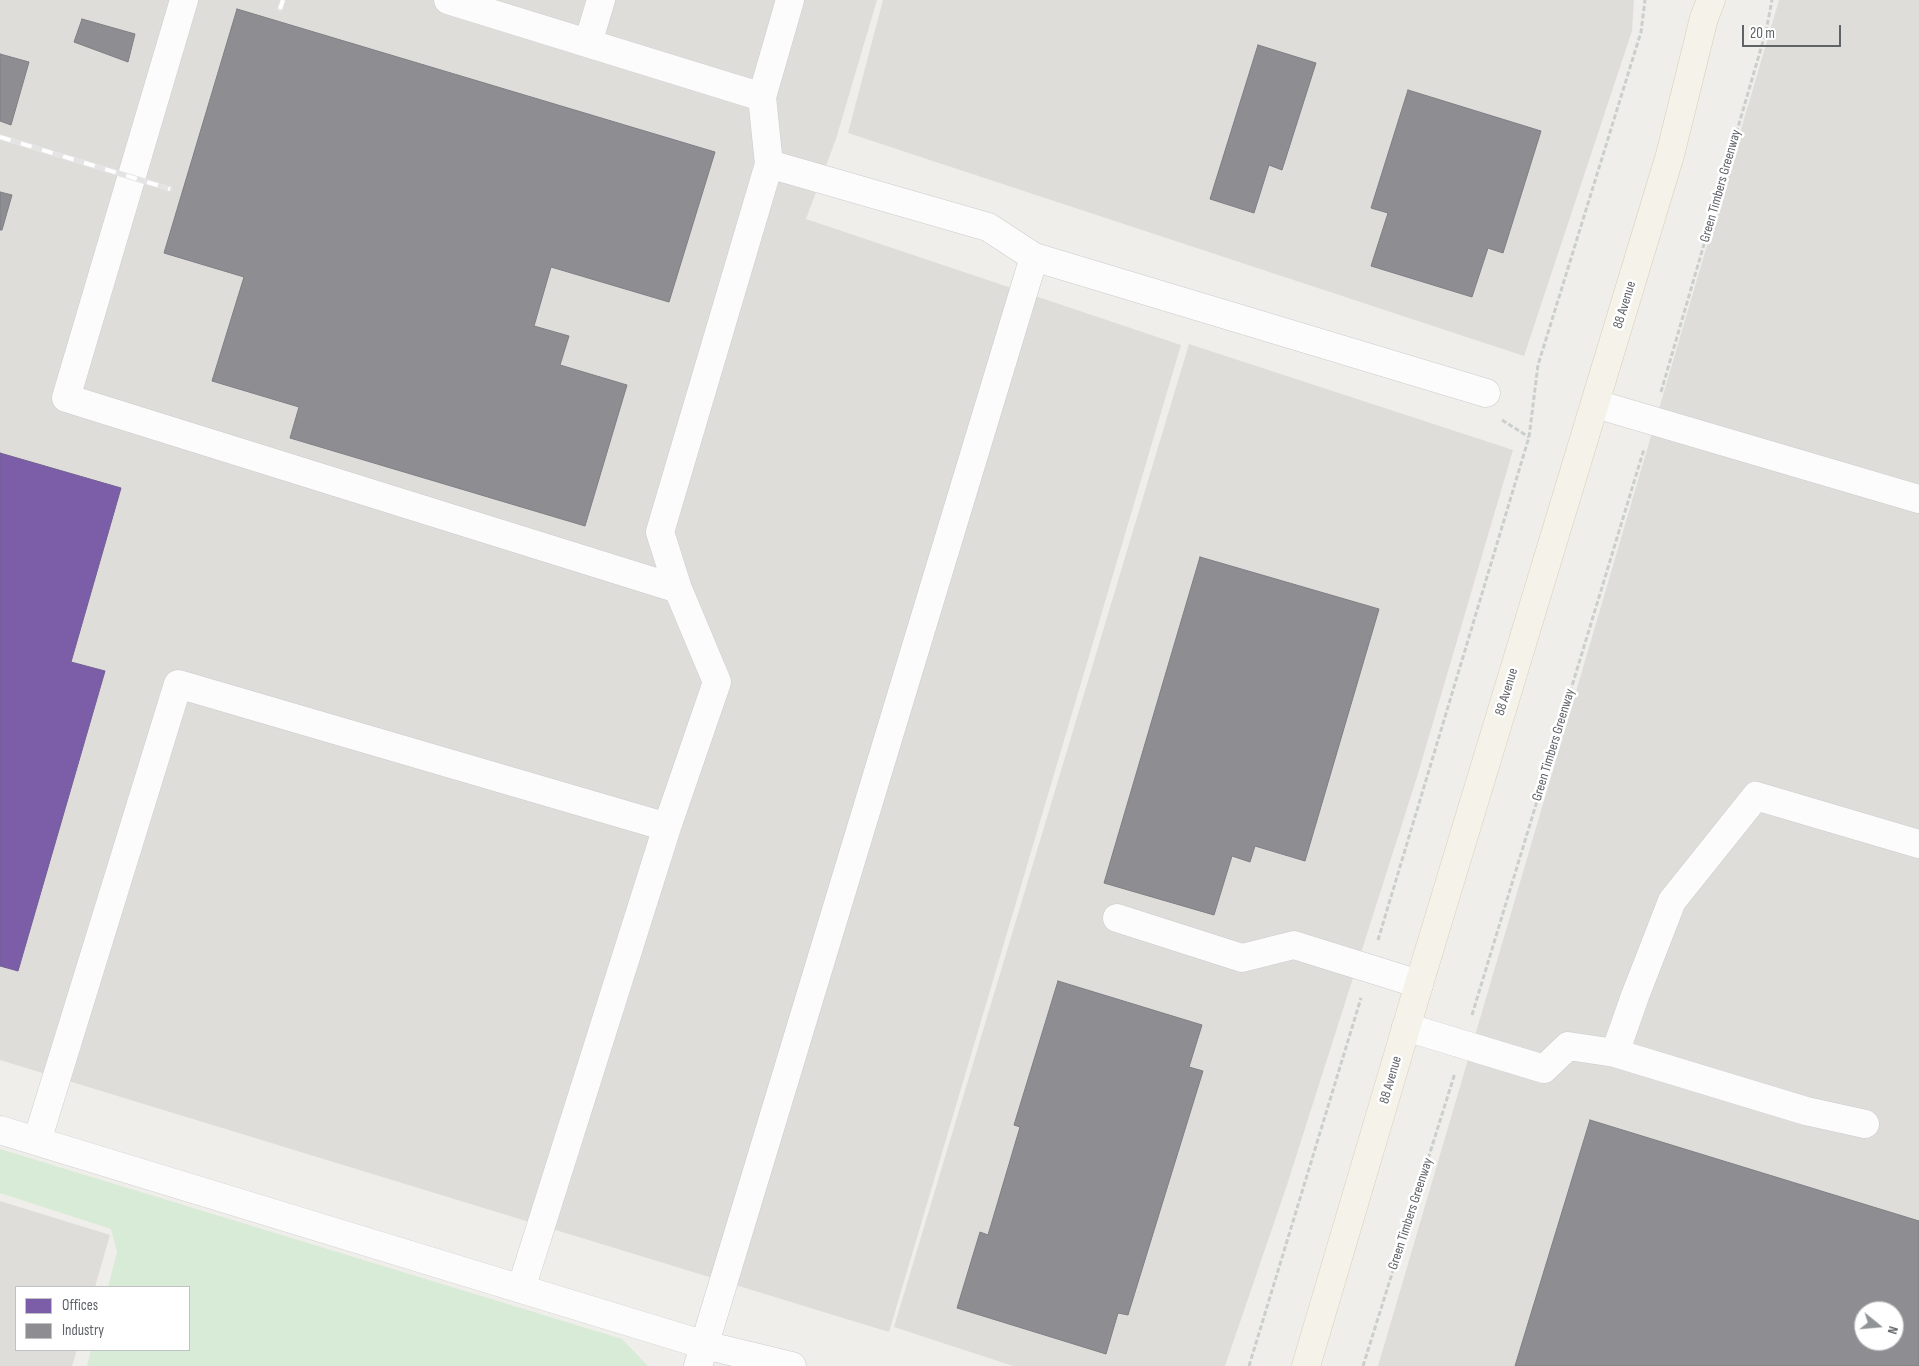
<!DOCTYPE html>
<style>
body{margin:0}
#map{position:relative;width:1919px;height:1366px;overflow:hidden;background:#efeeea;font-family:"Sofia Sans Condensed",sans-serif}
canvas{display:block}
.legend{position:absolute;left:15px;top:1286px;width:175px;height:65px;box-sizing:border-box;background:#fff;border:1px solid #bfc1c3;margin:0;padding:6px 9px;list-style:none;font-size:15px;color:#5f6368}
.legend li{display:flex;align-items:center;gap:10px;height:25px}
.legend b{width:25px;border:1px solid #bfc1c3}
.north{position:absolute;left:1854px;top:1301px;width:50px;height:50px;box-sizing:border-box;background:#fff;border:1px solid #bfc1c3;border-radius:50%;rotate:107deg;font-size:14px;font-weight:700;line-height:20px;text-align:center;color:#5f6368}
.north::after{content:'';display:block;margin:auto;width:18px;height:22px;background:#919496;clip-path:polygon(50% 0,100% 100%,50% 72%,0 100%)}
.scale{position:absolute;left:1742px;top:25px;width:99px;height:22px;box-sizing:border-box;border:2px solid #5f6368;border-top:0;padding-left:6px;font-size:15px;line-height:18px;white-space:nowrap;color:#5f6368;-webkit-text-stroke:4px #fff;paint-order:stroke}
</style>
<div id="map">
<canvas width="1919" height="1366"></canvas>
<ul class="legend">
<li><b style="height:14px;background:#7b5ea7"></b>Offices</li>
<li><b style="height:14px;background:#8d8d92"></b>Industry</li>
</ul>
<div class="north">N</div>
<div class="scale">20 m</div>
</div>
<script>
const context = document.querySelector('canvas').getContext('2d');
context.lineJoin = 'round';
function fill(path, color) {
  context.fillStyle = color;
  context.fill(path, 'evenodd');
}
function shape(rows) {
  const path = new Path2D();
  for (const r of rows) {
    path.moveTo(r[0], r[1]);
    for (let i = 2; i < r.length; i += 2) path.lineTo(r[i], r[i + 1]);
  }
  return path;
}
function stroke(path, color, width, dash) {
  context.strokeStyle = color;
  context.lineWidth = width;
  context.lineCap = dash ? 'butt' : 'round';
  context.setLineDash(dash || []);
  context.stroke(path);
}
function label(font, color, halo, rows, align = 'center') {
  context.font = font + ' "Sofia Sans Condensed",sans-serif';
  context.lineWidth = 5;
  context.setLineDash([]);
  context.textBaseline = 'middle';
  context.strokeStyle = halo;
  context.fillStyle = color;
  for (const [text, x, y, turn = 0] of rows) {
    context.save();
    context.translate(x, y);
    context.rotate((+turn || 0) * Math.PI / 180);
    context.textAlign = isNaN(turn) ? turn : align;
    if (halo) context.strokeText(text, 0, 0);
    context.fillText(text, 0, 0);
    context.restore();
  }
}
fill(shape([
 [0,0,877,0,836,139,806,219,1181,345,889,1332,0,1060],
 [883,0,1634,0,1632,31,1524,356,848,133],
 [1779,0,1919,0,1919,1366,1378,1366],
 [1864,1311,1894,1311,1894,1341,1864,1341],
 [1189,344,1513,450,1417,777,1287,1185,1225,1366,1013,1366,894,1327],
 [0,1201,110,1235,95,1287,16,1287,16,1350,77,1350,72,1366,0,1366]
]), '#dfddda');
fill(shape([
 [0,1149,622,1339,648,1366,87,1366,91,1350,189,1350,189,1287,108,1287,117,1252,111,1229,0,1193]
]), '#d8ebd6');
const offices = shape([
 [0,453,121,488,71,662,105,671,18,971,0,966,0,453]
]);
fill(offices, '#7b5ea7');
stroke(offices, '#736094', 1);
const industry = shape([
 [237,9,715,152,669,302,551,267,534,326,569,336,560,365,627,385,585,526,290,438,299,407,212,381,244,277,164,253,237,9],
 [82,19,135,34,128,62,74,42,82,19],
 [1258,45,1316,63,1282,170,1269,165,1254,213,1210,199,1258,45],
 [0,54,29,62,11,125,0,121,0,54],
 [1408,90,1541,131,1503,253,1488,248,1472,297,1371,266,1388,213,1371,208,1408,90],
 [0,192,12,195,2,230,0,230,0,192],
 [1200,557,1379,609,1305,861,1255,846,1250,862,1232,856,1214,915,1104,883,1200,557],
 [1058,981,1202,1025,1189,1067,1203,1071,1128,1315,1118,1313,1106,1354,957,1308,980,1232,988,1235,1020,1127,1014,1125,1058,981],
 [1590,1120,1919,1221,1919,1366,1515,1366,1590,1120],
 [1864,1311,1894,1311,1894,1341,1864,1341,1864,1311]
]);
fill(industry, '#8d8d92');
stroke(industry, '#7f8085', 1);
const minor = shape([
 [184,0,66,398,678,589],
 [448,0,762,97,769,164,660,532,678,589,717,682,667,827],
 [588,43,601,0],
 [762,97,790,0],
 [769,164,988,227,1034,257],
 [1596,404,1919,499],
 [1117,918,1242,958,1294,945,1419,984],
 [1406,1027,1544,1069,1568,1046,1615,1053,1806,1111,1865,1124],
 [1615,1053,1635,996,1672,901,1756,796,1919,844],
 [0,1130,705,1345,792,1366],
 [37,1141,178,684,667,827,521,1289],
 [698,1366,1034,257,1486,393]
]);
const major = shape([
 [1306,1366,1419,984,1670,155,1704,18,1711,0]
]);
stroke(minor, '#cbcccc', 29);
stroke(major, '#d7ceb8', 29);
stroke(shape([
 [1661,392,1766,31,1772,0],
 [1502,420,1529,437],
 [1378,940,1529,437,1538,365,1641,32,1645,0],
 [1472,1015,1644,449],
 [1249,1366,1361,998],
 [1363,1366,1455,1073]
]), '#cacfcc', 3, [5, 2.5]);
stroke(minor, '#fdfcfc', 28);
stroke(major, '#f4f2e9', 28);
const rail = shape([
 [280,9,283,0],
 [0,137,170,189]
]);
stroke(rail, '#e4e4e4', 5.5);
stroke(rail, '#fff', 4, [11]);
label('14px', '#5f6368', '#fff', [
 ["Green Timbers Greenway",1721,186,-74],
 ["88 Avenue",1625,305,-73],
 ["88 Avenue",1507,692,-73],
 ["Green Timbers Greenway",1554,745,-73],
 ["88 Avenue",1391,1080,-74],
 ["Green Timbers Greenway",1411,1214,-72]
]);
</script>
